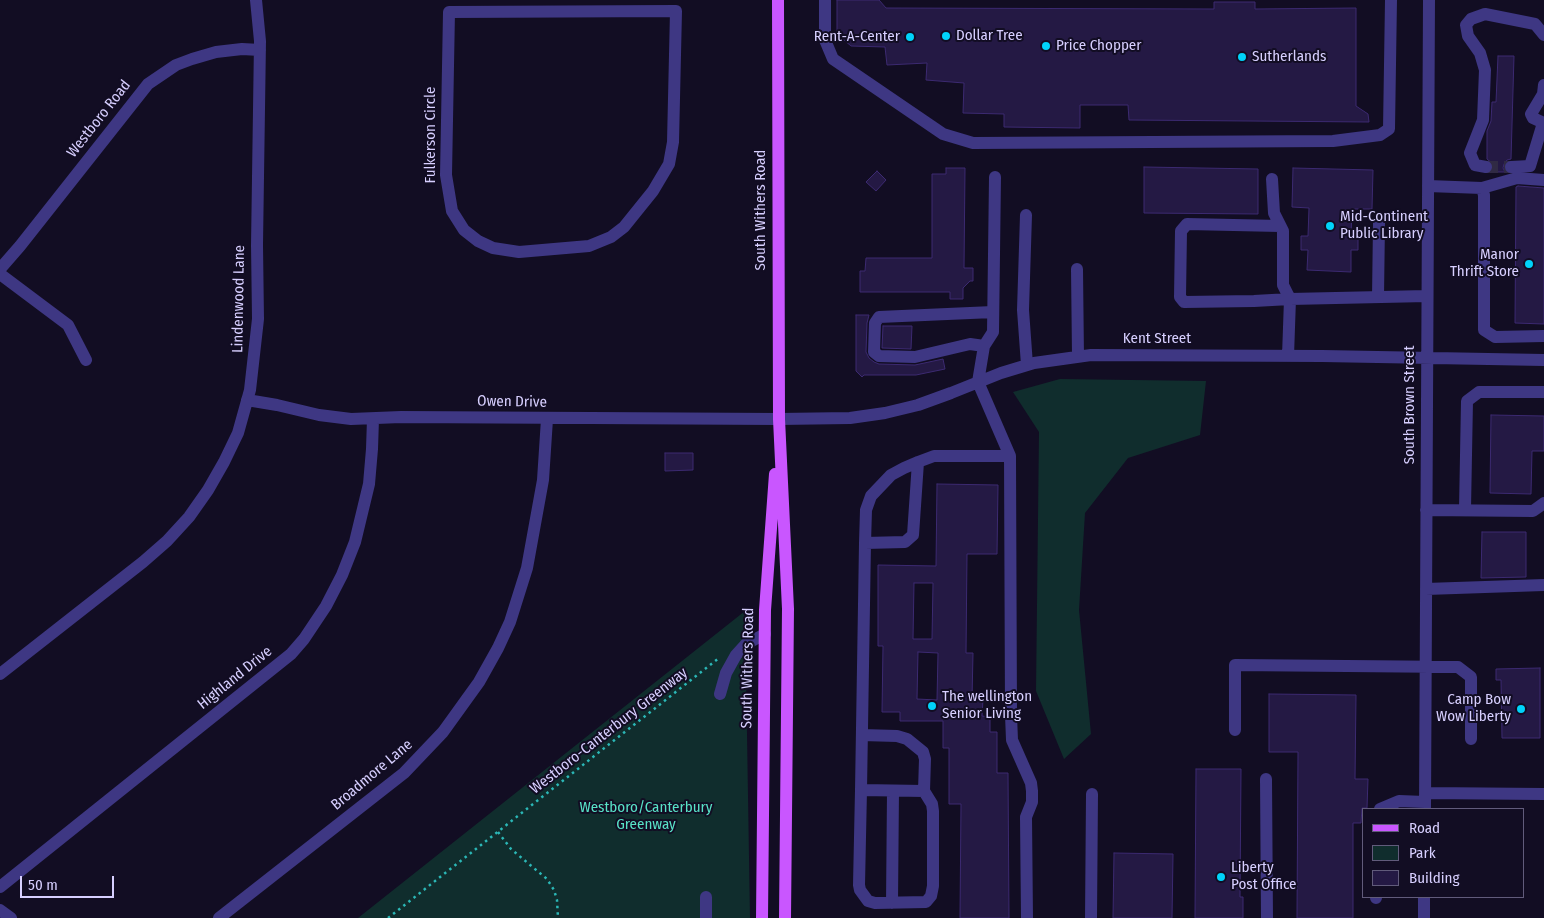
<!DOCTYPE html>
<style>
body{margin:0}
#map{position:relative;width:1544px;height:918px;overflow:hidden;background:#120d23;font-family:"Fira Sans Condensed",sans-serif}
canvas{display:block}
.legend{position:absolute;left:1362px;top:808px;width:162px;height:90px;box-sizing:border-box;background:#120d23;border:1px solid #615b7b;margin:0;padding:6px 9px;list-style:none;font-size:15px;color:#d7cfff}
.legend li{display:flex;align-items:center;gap:10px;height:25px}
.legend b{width:25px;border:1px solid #615b7b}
.scale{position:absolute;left:20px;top:876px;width:94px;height:22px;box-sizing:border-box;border:2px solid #d7cfff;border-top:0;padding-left:6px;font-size:15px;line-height:18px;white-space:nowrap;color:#d7cfff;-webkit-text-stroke:4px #120d23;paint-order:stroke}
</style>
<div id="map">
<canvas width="1544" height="918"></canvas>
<ul class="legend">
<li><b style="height:6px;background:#c956ff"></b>Road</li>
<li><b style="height:14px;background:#102d2d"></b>Park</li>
<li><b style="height:14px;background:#241944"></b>Building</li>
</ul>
<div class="scale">50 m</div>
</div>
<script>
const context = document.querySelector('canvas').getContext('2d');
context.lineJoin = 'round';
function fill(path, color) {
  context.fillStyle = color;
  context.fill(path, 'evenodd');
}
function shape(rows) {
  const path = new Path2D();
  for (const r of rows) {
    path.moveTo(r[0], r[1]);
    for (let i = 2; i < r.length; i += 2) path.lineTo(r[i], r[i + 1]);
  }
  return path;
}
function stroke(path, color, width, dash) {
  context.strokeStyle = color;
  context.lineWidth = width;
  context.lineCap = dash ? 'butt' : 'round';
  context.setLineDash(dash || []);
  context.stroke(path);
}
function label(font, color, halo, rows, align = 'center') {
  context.font = font + ' "Fira Sans Condensed",sans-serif';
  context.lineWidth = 4;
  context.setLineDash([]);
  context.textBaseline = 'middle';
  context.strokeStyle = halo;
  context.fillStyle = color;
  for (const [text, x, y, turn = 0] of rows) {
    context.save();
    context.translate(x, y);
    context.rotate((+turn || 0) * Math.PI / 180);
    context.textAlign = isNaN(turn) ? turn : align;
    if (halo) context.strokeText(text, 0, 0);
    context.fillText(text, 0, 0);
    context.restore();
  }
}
fill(shape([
 [1060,379,1206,381,1200,435,1128,458,1085,513,1079,610,1091,734,1064,759,1036,691,1039,432,1013,392],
 [745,611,750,918,358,918]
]), '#102d2d');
const building = shape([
 [837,0,879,0,886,8,1214,9,1214,2,1255,2,1255,9,1356,8,1356,106,1368,114,1369,122,1129,120,1128,105,1080,105,1080,128,1004,127,1004,114,963,113,964,83,926,80,927,63,887,65,885,47,851,46,837,34,837,0],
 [1498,56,1514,56,1511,159,1507,160,1504,164,1503,168,1505,172,1492,172,1493,164,1487,159,1487,131,1491,121,1492,102,1496,102,1498,56],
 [1144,167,1258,169,1258,214,1144,213,1144,167],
 [946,168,965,168,964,268,973,268,973,281,970,281,963,288,963,299,950,299,950,292,860,292,860,271,865,271,866,258,932,258,932,174,946,174,946,168],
 [1293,168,1373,170,1372,209,1352,209,1351,236,1358,236,1358,250,1351,250,1351,272,1307,270,1308,250,1301,250,1301,236,1308,236,1309,208,1292,207,1293,168],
 [877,171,886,180,876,191,866,182,877,171],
 [1518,186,1544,188,1544,324,1515,323,1516,187,1518,186],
 [856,315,869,315,867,323,866,352,869,358,874,362,879,364,915,365,943,359,945,369,916,375,864,375,862,377,856,371,856,315],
 [883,326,912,326,911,349,882,348,883,326],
 [1491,415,1544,416,1544,451,1532,451,1531,494,1490,493,1491,415],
 [665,453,693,453,693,470,665,471,665,453],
 [937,484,998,485,997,554,967,554,966,653,973,653,972,699,983,699,982,716,990,717,990,732,997,732,997,773,1008,773,1009,918,960,918,961,804,949,804,949,748,943,748,943,721,900,721,900,712,882,712,883,646,878,646,878,565,936,566,937,484],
 [914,583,933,583,932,639,913,639,914,583],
 [918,652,938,653,937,700,917,699,918,652],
 [1482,532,1526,532,1526,577,1481,578,1482,532],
 [1540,668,1540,738,1502,738,1501,680,1496,680,1496,669,1540,668],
 [1269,694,1356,695,1355,779,1368,779,1367,808,1362,808,1361,823,1353,823,1353,918,1297,918,1298,752,1269,752,1269,694],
 [1196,769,1241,769,1240,897,1243,897,1243,918,1195,918,1196,769],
 [1114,853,1173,854,1172,918,1113,918,1114,853]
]);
fill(building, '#241944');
stroke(building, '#3c2a71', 1);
stroke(shape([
 [1486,167,1511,167]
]), '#302a44', 12, [12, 6]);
stroke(shape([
 [498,832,511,849,547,879,554,890,557,900,558,918],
 [388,918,719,658]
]), '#2bb7b6', 2.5, [2.5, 4]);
stroke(shape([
 [825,0,825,40,833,59,943,134,973,143,1333,141,1380,135,1389,129,1391,0],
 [676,11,673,142,669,164,653,191,624,227,611,237,589,246,519,252,493,248,478,241,464,230,452,211,446,175,449,12,676,11],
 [1544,85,1543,94,1531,114,1533,118,1544,123],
 [1486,167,1475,165,1470,153,1483,120,1485,70,1480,53,1468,36,1466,25,1471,19,1485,14,1535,24,1544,35],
 [1511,167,1530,166,1543,123],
 [995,177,993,332,984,346,978,382,1010,456,1011,715,1012,740,1031,783,1032,791,1032,802,1026,817,1027,918],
 [1272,179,1274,213,1283,231,1283,285,1290,299,1427,296],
 [1428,186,1482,188,1484,195,1484,330,1495,337,1544,336],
 [1482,188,1517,178,1544,180],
 [1026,215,1023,310,1027,365],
 [1280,226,1187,224,1181,231,1180,297,1184,302,1254,301,1290,299,1288,356],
 [0,269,20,246,148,84,176,65,192,59,216,52,242,49,260,50],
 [1077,269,1078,357],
 [0,274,68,325,86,360],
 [1378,297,1379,223],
 [984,346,970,344,915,357,879,356,874,352,875,323,879,317,993,312],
 [247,400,277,405,319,415,351,419,401,417,779,419,850,418,885,413,918,405,951,393,1001,373,1034,363,1091,355,1322,356,1544,360],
 [918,462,913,535,905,542,865,543,866,510,871,496,891,475,904,468,918,462,934,456,1010,456],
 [1465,509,1467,401,1479,392,1544,392],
 [1426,510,1533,511,1544,503],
 [1426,589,1544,585],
 [0,674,143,562,167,541,189,517,208,490,224,462,238,433,250,390,258,319,257,245,260,41,256,0],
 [720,694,726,673,736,655,746,644,765,634],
 [1235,730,1235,665,1458,667,1471,677,1471,739],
 [862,735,897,736,907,739,923,752,925,759,924,791,932,804,933,811,933,886,931,896,926,902,875,903,868,901,860,890,859,885,861,790,865,543],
 [1266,779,1267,918],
 [861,790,924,791],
 [1425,793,1544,794],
 [1380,809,1399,801,1425,802],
 [1425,809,1429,0],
 [0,887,291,654,304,639,326,606,342,575,355,542,369,484,372,449,373,419],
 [1376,898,1376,897],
 [892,903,893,791],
 [0,910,11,918],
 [219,918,404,773,443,732,479,682,498,648,510,622,527,568,543,480,547,419],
 [706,918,706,897],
 [1091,918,1092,794],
 [1424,918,1424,897]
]), '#3e3783', 12);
stroke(shape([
 [778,0,779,419,788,609,785,918],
 [762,918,765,610,775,474]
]), '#c956ff', 12);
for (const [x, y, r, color] of [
 [946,36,5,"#00d3fa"],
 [910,37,5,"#00d3fa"],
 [1046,46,5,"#00d3fa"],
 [1242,57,5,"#00d3fa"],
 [1330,226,5,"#00d3fa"],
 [1529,264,5,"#00d3fa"],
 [932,706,5,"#00d3fa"],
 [1521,709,5,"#00d3fa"],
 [1221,877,5,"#00d3fa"]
]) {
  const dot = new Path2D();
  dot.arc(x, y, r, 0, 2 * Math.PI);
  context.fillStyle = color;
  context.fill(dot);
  stroke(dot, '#120d23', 2);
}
label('15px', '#d7cfff', '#120d23', [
 ["Dollar Tree",956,36],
 ["Rent-A-Center",900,37,"right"],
 ["Price Chopper",1056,46],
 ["Sutherlands",1252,57],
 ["Mid-Continent",1340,217],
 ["Public Library",1340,234],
 ["Manor",1519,255,"right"],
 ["Thrift Store",1519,272,"right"],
 ["The wellington",942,697],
 ["Senior Living",942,714],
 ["Camp Bow",1511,700,"right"],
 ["Wow Liberty",1511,717,"right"],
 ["Liberty",1231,868],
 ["Post Office",1231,885]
], 'left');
label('15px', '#d7cfff', '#120d23', [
 ["Westboro Road",99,119,-52],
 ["Fulkerson Circle",431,135,-90],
 ["South Withers Road",761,210,-90],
 ["Lindenwood Lane",239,299,-89],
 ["Kent Street",1157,339],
 ["Owen Drive",512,402,1],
 ["South Brown Street",1410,405,-90],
 ["South Withers Road",748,668,-89],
 ["Highland Drive",235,678,-39],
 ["Westboro-Canterbury Greenway",609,731,-38],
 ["Broadmore Lane",372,775,-40]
]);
label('15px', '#58e2c7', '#120d23', [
 ["Westboro/Canterbury",646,808],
 ["Greenway",646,825]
]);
</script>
